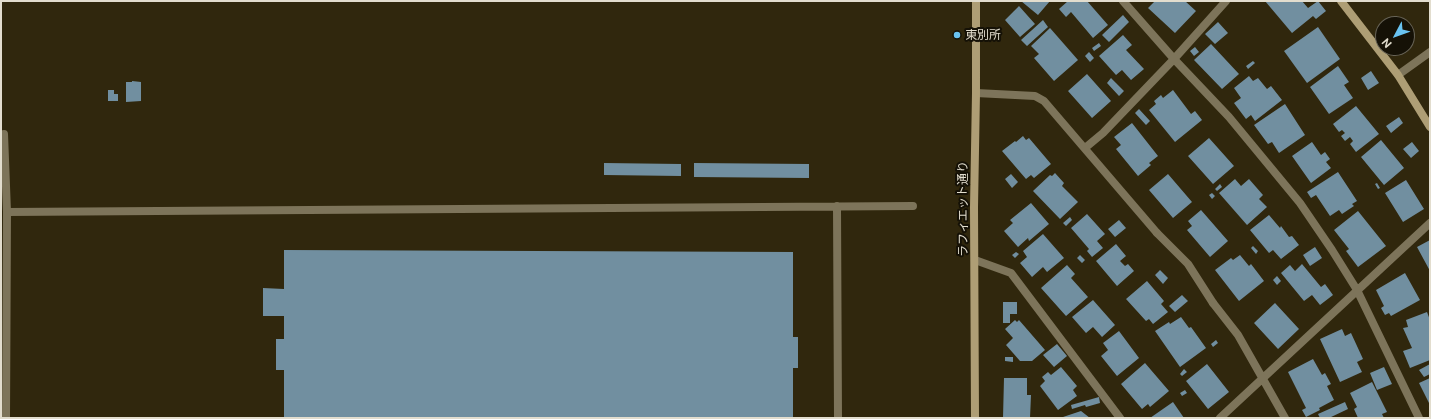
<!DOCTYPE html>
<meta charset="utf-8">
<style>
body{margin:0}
#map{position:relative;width:1431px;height:419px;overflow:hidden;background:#30270d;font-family:"Public Sans",sans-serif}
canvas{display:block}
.frame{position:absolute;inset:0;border:2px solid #e2ddce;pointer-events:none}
.north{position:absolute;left:1375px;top:16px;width:40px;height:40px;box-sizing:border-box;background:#151106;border:1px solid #676356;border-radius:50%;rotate:229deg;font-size:11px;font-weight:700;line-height:16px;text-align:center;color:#e2ddce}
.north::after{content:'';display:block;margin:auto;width:14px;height:18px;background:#69c3f1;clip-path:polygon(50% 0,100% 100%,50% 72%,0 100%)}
</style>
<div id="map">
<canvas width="1431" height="419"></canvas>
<div class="frame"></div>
<div class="north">N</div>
</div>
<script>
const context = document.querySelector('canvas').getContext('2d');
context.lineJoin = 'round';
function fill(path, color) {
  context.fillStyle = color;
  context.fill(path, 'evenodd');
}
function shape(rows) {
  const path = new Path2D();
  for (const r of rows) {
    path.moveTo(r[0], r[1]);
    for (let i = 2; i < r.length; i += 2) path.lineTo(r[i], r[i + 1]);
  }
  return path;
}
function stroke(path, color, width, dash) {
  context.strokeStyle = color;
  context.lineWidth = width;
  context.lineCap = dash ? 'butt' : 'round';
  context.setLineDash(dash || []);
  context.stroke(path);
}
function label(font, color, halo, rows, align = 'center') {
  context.font = font + ' "Public Sans","Noto Sans JP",sans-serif';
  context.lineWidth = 4;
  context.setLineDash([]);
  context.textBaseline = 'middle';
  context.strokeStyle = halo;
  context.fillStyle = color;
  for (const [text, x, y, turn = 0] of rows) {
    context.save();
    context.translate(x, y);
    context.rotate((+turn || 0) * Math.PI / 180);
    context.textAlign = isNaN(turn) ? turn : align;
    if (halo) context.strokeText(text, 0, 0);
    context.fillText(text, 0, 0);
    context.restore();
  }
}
fill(shape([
 [1021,1,1050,1,1038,15],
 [1068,1,1087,1,1108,25,1093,38,1071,12,1066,17,1059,9],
 [1155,1,1185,1,1196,11,1175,33,1148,8],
 [1265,1,1302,1,1308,8,1318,1,1326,11,1316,19,1313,16,1292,33],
 [1019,6,1035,24,1020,37,1005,20],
 [1123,15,1129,22,1109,42,1102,35],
 [1043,20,1048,27,1027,46,1021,40],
 [1218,22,1228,33,1215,44,1205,34],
 [1318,27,1340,59,1307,83,1284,51],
 [1050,28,1078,60,1054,81,1034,58,1039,54,1031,46],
 [1123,35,1132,45,1126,50,1144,69,1131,80,1122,70,1116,75,1099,56],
 [1099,43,1101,46,1094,51,1092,48],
 [1211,44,1239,74,1222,89,1194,60],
 [1195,47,1199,52,1194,56,1190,51],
 [1089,52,1094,58,1090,62,1085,56],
 [1253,61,1255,63,1248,69,1246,66],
 [1338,66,1349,82,1344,85,1353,98,1329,114,1310,87],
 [1371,71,1379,83,1368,90,1361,78],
 [1087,74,1111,101,1092,118,1068,91],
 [1249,76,1253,81,1258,78,1267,89,1271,86,1282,100,1255,121,1251,115,1246,119,1234,103,1241,98,1234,88],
 [1111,78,1124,91,1119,96,1107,83],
 [132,81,141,82,141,101,126,102,126,82,132,82],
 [108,90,114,90,114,94,118,94,118,101,108,101],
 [1173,90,1191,114,1195,111,1202,120,1175,142,1149,110,1156,104,1154,101,1161,95,1163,98],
 [1285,104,1305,135,1279,153,1272,142,1268,144,1254,125],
 [1356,106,1379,134,1356,152,1350,144,1353,141,1350,137,1345,141,1341,136,1345,133,1342,130,1339,132,1333,124],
 [1139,109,1150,121,1146,125,1135,113],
 [1399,117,1403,123,1391,133,1386,126],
 [1132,123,1158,156,1149,163,1151,165,1138,176,1116,149,1121,145,1114,137],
 [1023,136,1026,140,1029,138,1051,164,1034,178,1031,175,1026,179,1002,151,1015,141,1016,142],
 [1209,138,1234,166,1213,184,1188,156],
 [1381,140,1404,168,1384,185,1361,157],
 [1312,142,1321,155,1325,152,1330,159,1326,162,1331,168,1311,183,1292,156],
 [1412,142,1419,151,1411,158,1403,149],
 [604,163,681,164,681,176,604,175],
 [694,163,809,164,809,178,694,177],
 [1338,172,1357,201,1352,204,1354,206,1342,214,1339,210,1330,216,1316,195,1311,198,1307,192],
 [1055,173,1064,183,1062,186,1078,202,1060,219,1033,191,1050,175,1052,176],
 [1011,174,1018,182,1012,188,1005,179],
 [1168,174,1192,202,1173,218,1149,190],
 [1235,179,1241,186,1249,179,1263,195,1259,199,1267,207,1247,225,1219,193],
 [1406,180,1424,209,1403,222,1385,193],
 [1377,183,1380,188,1378,189,1375,184],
 [1220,184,1222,187,1217,191,1215,189],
 [1212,193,1215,196,1212,199,1209,195],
 [1031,203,1049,224,1029,241,1028,238,1018,247,1004,231,1013,223,1010,220],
 [1201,210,1228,241,1210,257,1187,230,1192,226,1188,221],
 [1358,211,1386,246,1358,267,1346,251,1349,249,1334,230],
 [1087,214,1105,234,1097,241,1103,248,1092,257,1087,251,1089,249,1071,228],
 [1269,215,1280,228,1281,226,1289,237,1292,236,1299,245,1281,259,1273,250,1269,253,1250,230],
 [1070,217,1072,220,1066,226,1063,223],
 [1119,220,1126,228,1115,237,1108,229],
 [1043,234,1064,258,1047,272,1043,267,1032,277,1020,263,1027,257,1023,251],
 [1430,240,1430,271,1417,247],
 [1116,244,1126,256,1120,261,1125,266,1128,264,1134,271,1117,286,1096,261],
 [1253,246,1258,251,1256,254,1251,248],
 [1315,247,1322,258,1310,266,1303,255],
 [284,250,793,252,793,337,798,337,798,368,793,368,793,418,284,418,284,370,276,370,276,339,284,339,284,316,263,316,263,288,284,289],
 [1016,252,1019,254,1015,258,1012,255],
 [1080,255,1085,260,1082,263,1077,258],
 [1240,255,1249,266,1251,264,1264,281,1239,301,1215,270,1231,258,1233,260],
 [1302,264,1321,287,1325,284,1333,295,1320,305,1312,295,1304,301,1281,273,1290,265,1295,271],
 [1067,265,1075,274,1071,278,1088,297,1066,316,1041,288],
 [1160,270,1168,278,1163,284,1155,275],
 [1405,273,1420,300,1391,316,1389,313,1385,315,1381,308,1384,306,1376,290],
 [1277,276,1281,281,1277,285,1273,280],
 [1147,281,1164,301,1161,304,1168,312,1153,324,1149,319,1146,321,1126,299],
 [1182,295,1188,301,1175,312,1169,306],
 [1093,300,1115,325,1102,337,1093,327,1086,333,1072,317],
 [1003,302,1017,302,1017,314,1010,314,1010,323,1003,323],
 [1275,303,1299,329,1278,349,1254,323],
 [1427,312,1430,320,1430,360,1410,368,1403,351,1412,348,1403,328,1408,327,1406,320],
 [1181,317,1189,328,1191,327,1206,348,1180,367,1155,331,1169,322,1170,324],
 [1015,320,1017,322,1019,320,1045,350,1032,361,1020,361,1006,345,1013,338,1005,329],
 [1342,329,1345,336,1351,333,1363,359,1357,362,1362,372,1340,382,1320,339],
 [1119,331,1139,358,1117,376,1101,356,1108,350,1103,343],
 [1216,340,1218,343,1213,347,1211,344],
 [1057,344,1067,356,1054,367,1043,355],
 [1005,357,1013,357,1013,362,1005,361],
 [1313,359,1322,375,1325,373,1331,384,1327,386,1334,400,1319,408,1320,410,1306,417,1302,410,1306,408,1288,372],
 [1145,363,1169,391,1150,407,1148,404,1142,409,1121,384],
 [1207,364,1229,392,1208,409,1186,381],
 [1430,364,1430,374,1424,377,1419,370],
 [1061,367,1077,386,1073,390,1077,396,1058,410,1040,386,1045,381,1042,377,1048,372,1051,375],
 [1384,367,1392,384,1377,390,1370,373],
 [1184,369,1187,372,1182,376,1180,374],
 [1004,378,1027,378,1027,395,1031,395,1030,418,1003,418],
 [1430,378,1430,405,1419,383],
 [1372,382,1387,412,1382,414,1384,418,1358,418,1354,409,1357,407,1350,393],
 [1185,390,1187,393,1182,396,1180,393],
 [1099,397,1100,403,1086,407,1085,405,1072,409,1071,405],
 [1173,402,1184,418,1150,418],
 [1345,402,1348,409,1329,418,1320,418,1318,414],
 [1081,411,1090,418,1060,418]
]), '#718fa0');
stroke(shape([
 [4,134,7,212,6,418],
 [837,206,838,418],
 [7,212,913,206],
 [1157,233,1188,264,1213,303]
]), '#7d745a', 8);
stroke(shape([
 [1123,1,1174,59,1229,117,1300,203,1332,250,1357,290,1419,418],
 [1398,75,1430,52],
 [976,93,1035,96,1044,101,1157,233],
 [1085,148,1103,133,1174,59,1226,1],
 [975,260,1011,273,1120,418],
 [1213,303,1238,335,1285,418],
 [1220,418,1430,223]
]), '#7d745a', 8);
stroke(shape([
 [1341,1,1398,75,1430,127],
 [975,418,974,207,976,93,976,1]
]), '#ae9e75', 8);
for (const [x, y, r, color] of [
 [957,35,4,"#69c3f1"]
]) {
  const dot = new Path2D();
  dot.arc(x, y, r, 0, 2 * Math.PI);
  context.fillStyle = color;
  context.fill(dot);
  stroke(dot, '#151106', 1.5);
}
label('12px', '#e2ddce', '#151106', [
 ["東別所",965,35]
], 'left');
label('12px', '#e2ddce', '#151106', [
 ["ラフィエット通り",963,209,-90]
]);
</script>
